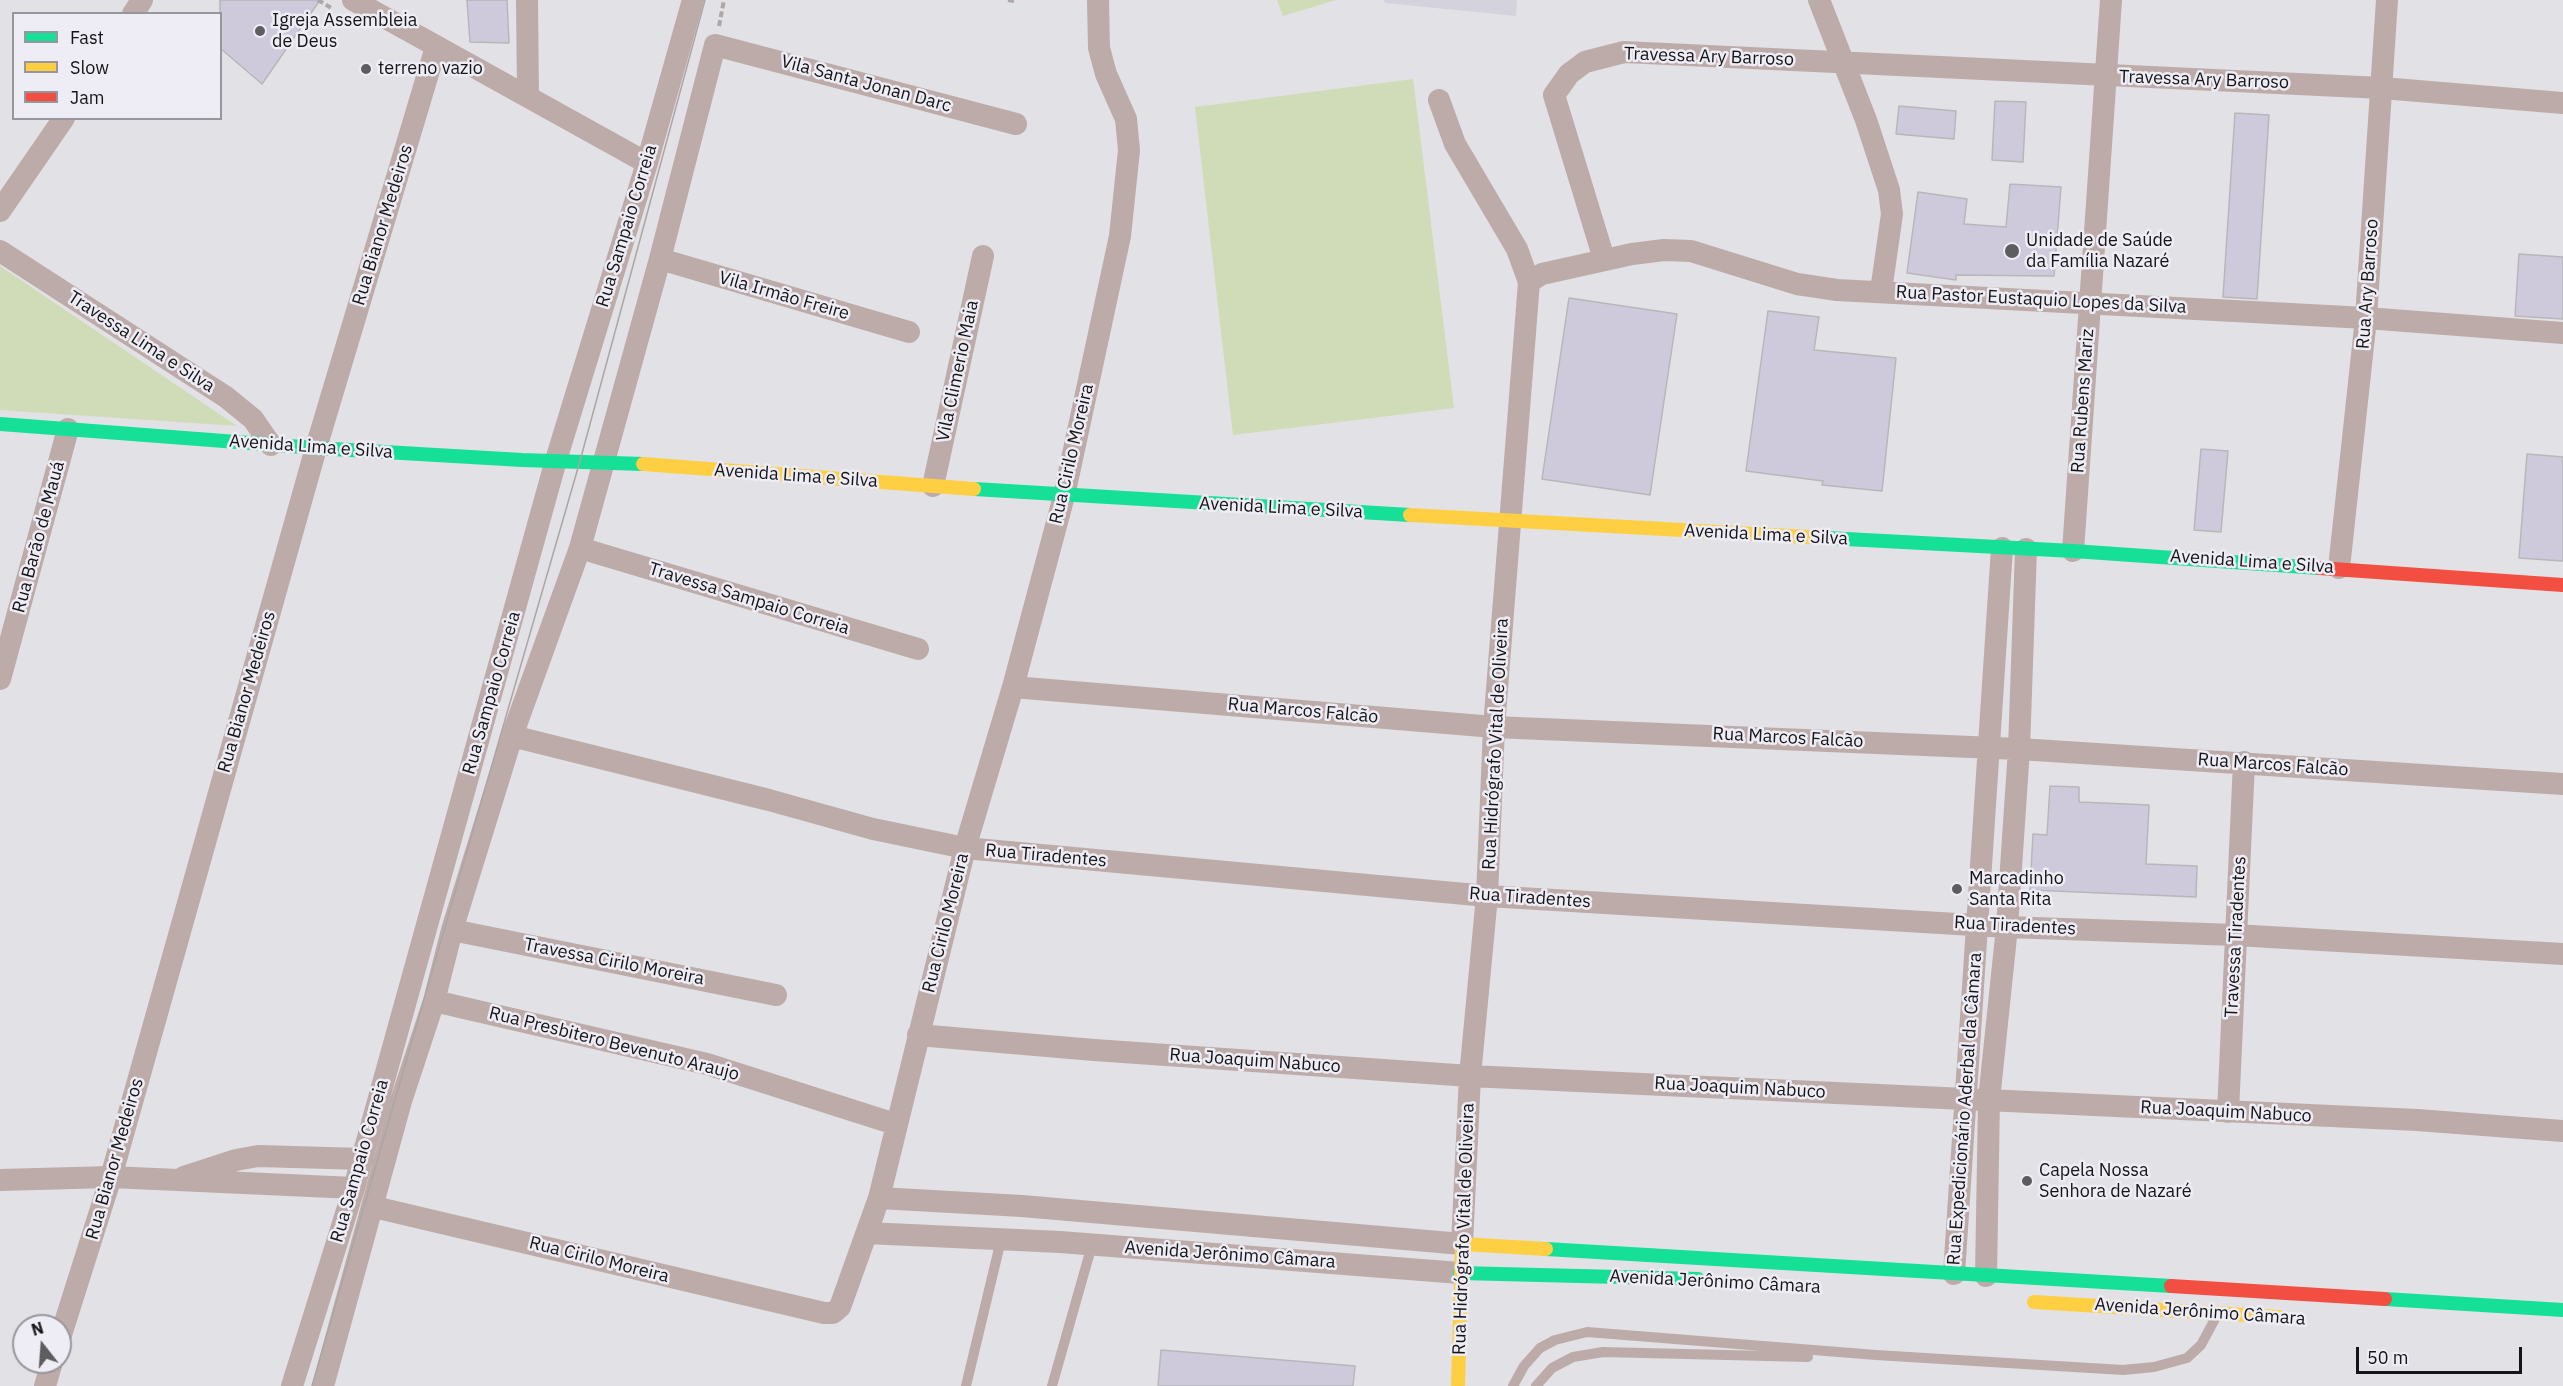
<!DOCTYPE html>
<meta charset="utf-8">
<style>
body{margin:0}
#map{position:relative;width:2563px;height:1386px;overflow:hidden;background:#e2e1e5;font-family:"IBM Plex Sans",sans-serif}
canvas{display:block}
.legend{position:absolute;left:12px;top:12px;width:210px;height:108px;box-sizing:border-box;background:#eeecf4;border:2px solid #97969c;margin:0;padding:8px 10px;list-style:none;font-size:18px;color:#151417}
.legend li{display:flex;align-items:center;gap:12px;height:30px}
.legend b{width:30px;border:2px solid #97969c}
.north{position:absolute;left:12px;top:1314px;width:60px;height:60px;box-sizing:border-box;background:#eeecf4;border:2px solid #97969c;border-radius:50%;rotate:343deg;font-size:16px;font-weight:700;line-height:24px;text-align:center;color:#151417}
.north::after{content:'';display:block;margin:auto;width:21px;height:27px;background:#5d5c5f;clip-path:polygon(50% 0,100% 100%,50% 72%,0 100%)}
.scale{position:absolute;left:2356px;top:1347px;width:166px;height:27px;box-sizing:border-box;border:3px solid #151417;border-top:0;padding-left:8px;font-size:18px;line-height:21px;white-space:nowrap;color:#151417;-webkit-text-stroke:4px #eeecf4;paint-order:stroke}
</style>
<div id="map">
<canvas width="2563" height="1386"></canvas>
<ul class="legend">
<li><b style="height:8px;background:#16e098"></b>Fast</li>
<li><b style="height:8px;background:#ffcf43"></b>Slow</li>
<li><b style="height:8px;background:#f24e42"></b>Jam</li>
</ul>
<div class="north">N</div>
<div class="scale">50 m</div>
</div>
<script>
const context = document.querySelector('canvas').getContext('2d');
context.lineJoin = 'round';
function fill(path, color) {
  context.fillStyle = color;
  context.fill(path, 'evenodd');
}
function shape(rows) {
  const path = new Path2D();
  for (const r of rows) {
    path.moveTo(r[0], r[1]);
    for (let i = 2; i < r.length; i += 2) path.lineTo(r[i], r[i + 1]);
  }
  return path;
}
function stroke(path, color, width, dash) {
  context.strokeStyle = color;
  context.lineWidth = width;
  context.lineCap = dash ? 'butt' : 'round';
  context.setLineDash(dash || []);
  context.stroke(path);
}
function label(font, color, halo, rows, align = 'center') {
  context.font = font + ' "IBM Plex Sans",sans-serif';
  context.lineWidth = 5;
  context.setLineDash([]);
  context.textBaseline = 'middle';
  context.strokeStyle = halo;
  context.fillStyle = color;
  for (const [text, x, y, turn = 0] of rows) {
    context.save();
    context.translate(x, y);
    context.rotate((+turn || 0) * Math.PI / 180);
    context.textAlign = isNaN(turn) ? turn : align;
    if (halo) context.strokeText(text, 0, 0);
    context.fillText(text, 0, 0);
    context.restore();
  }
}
fill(shape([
 [1384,0,1517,0,1516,16,1385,3]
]), '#d4d2dc');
fill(shape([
 [1277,0,1336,0,1283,16],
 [1413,79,1454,408,1233,435,1195,107],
 [0,266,237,426,0,410]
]), '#cfdcb7');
const building = shape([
 [220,0,320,0,262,84,220,48,220,0],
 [467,0,507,0,509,43,470,42,467,0],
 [1995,101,2026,102,2023,162,1992,160,1995,101],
 [1899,106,1956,111,1954,139,1896,134,1899,106],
 [2235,113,2269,115,2257,299,2223,297,2235,113],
 [2010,184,2061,187,2054,276,1956,275,1956,280,1907,273,1918,192,1967,199,1964,224,2006,227,2010,184],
 [2519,254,2563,257,2563,319,2515,316,2519,254],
 [1569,298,1677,314,1650,495,1542,479,1569,298],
 [1768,311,1819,317,1814,350,1896,358,1882,491,1822,485,1823,481,1746,471,1768,311],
 [2201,449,2228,451,2221,532,2194,530,2201,449],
 [2527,454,2563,457,2563,561,2519,558,2527,454],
 [2050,786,2079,787,2079,802,2149,805,2146,864,2197,866,2196,897,2030,890,2033,834,2047,835,2050,786],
 [1161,1350,1355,1366,1353,1386,1158,1386,1161,1350]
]);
fill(building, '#cfcadb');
stroke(building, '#b7b7ba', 1.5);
stroke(shape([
 [318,0,333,9],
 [1008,0,1014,1],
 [719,26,724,0]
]), '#afa6a6', 4, [6, 3]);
stroke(shape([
 [966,1386,1001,1240],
 [1052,1386,1092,1245],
 [1513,1386,1524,1366,1540,1348,1555,1340,1587,1332,1876,1355,2123,1370,2154,1367,2187,1358,2201,1345,2216,1317],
 [1536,1386,1552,1368,1573,1357,1603,1352,1808,1357]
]), '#bdabaa', 10);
stroke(shape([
 [353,0,647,163],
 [527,0,528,96],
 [1819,0,1866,120,1889,190,1892,214,1881,291],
 [133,14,142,0],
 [1439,100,1455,144,1517,249,1529,282],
 [0,211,64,118],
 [0,251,226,397,253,419,271,445],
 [660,259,909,332],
 [1604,259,1554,95,1569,74,1585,62,1624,52,2382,88,2563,103],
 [1529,282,1542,274,1632,254,1664,250,1691,251,1797,284,1837,290,2366,318,2563,333],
 [933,486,983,256],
 [580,548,918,649],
 [2073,551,2111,0],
 [2339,568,2366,318,2387,0],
 [0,679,68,429],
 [1013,687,1494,727,2019,749,2563,784],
 [512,736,769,800,873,829,965,848,1487,896,2007,927,2235,935,2563,954],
 [452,930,776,995],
 [434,1001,707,1064,895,1124],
 [918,1035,1094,1050,1470,1076,2417,1120,2563,1131],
 [2228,1112,2244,762],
 [184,1177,236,1160,258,1156,363,1159],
 [0,1180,111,1177,354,1188],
 [879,1198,1022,1206,1462,1244,1470,1076,1487,896,1494,727,1529,282],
 [374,1207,824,1313,833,1313,840,1307,879,1198,965,848,1013,687,1064,496,1120,236,1129,150,1126,119,1106,74,1099,48,1098,0],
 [867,1233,1060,1242,1460,1273],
 [1954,1274,2002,548],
 [1986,1276,1989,1100,2007,927,2019,749,2026,549],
 [60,1338,111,1177,316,448,436,47],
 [45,1386,52,1362],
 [292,1386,354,1188,556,460,647,163,693,0],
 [323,1386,401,1101,434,1001,452,930,512,736,580,548,660,259,715,45,1016,124]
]), '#bdabaa', 22);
stroke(shape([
 [0,424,316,448,522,460,643,464],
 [974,489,1410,515],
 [1827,538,2073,551,2319,568],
 [1546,1249,2171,1286],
 [1460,1273,1698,1279],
 [2385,1299,2563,1310]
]), '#16e098', 14);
stroke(shape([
 [643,464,974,489],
 [1410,515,1827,538],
 [2034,1302,2279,1317],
 [1458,1386,1462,1244,1546,1249]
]), '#ffcf43', 14);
stroke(shape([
 [2319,568,2563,585],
 [2171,1286,2385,1299]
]), '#f24e42', 14);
stroke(shape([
 [312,1386,580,461,705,0]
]), '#aca5a5', 1.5);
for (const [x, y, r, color] of [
 [260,31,6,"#5d5c5f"],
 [366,69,6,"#5d5c5f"],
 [2012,251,8,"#5d5c5f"],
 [1957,889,6,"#5d5c5f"],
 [2027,1181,6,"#5d5c5f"]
]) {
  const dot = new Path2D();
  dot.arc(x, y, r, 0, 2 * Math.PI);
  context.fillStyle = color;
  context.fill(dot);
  stroke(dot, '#eeecf4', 2);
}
label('18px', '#151417', '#eeecf4', [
 ["Igreja Assembleia",272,21],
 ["de Deus",272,42],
 ["terreno vazio",378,69],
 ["Unidade de Saúde",2026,241],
 ["da Família Nazaré",2026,262],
 ["Marcadinho",1969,879],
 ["Santa Rita",1969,900],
 ["Capela Nossa",2039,1171],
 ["Senhora de Nazaré",2039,1192]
], 'left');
label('18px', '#151417', '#eeecf4', [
 ["Travessa Ary Barroso",1709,57,2],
 ["Travessa Ary Barroso",2204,80,2],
 ["Vila Santa Jonan Darc",866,84,15],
 ["Rua Bianor Medeiros",383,225,-73],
 ["Rua Sampaio Correia",627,226,-73],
 ["Rua Ary Barroso",2368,284,-86],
 ["Vila Irmão Freire",784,296,16],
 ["Rua Pastor Eustaquio Lopes da Silva",2041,300,3],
 ["Travessa Lima e Silva",141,342,33],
 ["Vila Climerio Maia",958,371,-78],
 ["Rua Rubens Mariz",2083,401,-86],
 ["Avenida Lima e Silva",311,447,4],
 ["Rua Cirilo Moreira",1072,454,-77],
 ["Avenida Lima e Silva",796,476,4],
 ["Avenida Lima e Silva",1281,508,3],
 ["Avenida Lima e Silva",1766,535,3],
 ["Rua Barão de Mauá",39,537,-75],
 ["Avenida Lima e Silva",2252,562,4],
 ["Travessa Sampaio Correia",749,599,17],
 ["Rua Bianor Medeiros",247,692,-74],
 ["Rua Sampaio Correia",492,693,-74],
 ["Rua Marcos Falcão",1303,711,5],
 ["Rua Marcos Falcão",1788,738,3],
 ["Rua Hidrógrafo Vital de Oliveira",1496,744,-87],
 ["Rua Marcos Falcão",2273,765,4],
 ["Rua Tiradentes",1046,856,5],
 ["Rua Tiradentes",1530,898,4],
 ["Rua Cirilo Moreira",946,923,-76],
 ["Rua Tiradentes",2015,926,3],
 ["Travessa Tiradentes",2236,937,-87],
 ["Travessa Cirilo Moreira",614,962,11],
 ["Rua Presbitero Bevenuto Araujo",614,1044,14],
 ["Rua Joaquim Nabuco",1255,1061,4],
 ["Rua Joaquim Nabuco",1740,1088,3],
 ["Rua Expedicionário Aderbal da Câmara",1965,1109,-86],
 ["Rua Joaquim Nabuco",2226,1112,3],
 ["Rua Bianor Medeiros",115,1159,-74],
 ["Rua Sampaio Correia",360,1161,-74],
 ["Rua Hidrógrafo Vital de Oliveira",1464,1229,-88],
 ["Avenida Jerônimo Câmara",1230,1255,4],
 ["Rua Cirilo Moreira",599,1260,14],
 ["Avenida Jerônimo Câmara",1715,1282,3],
 ["Avenida Jerônimo Câmara",2200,1312,4]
]);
</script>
